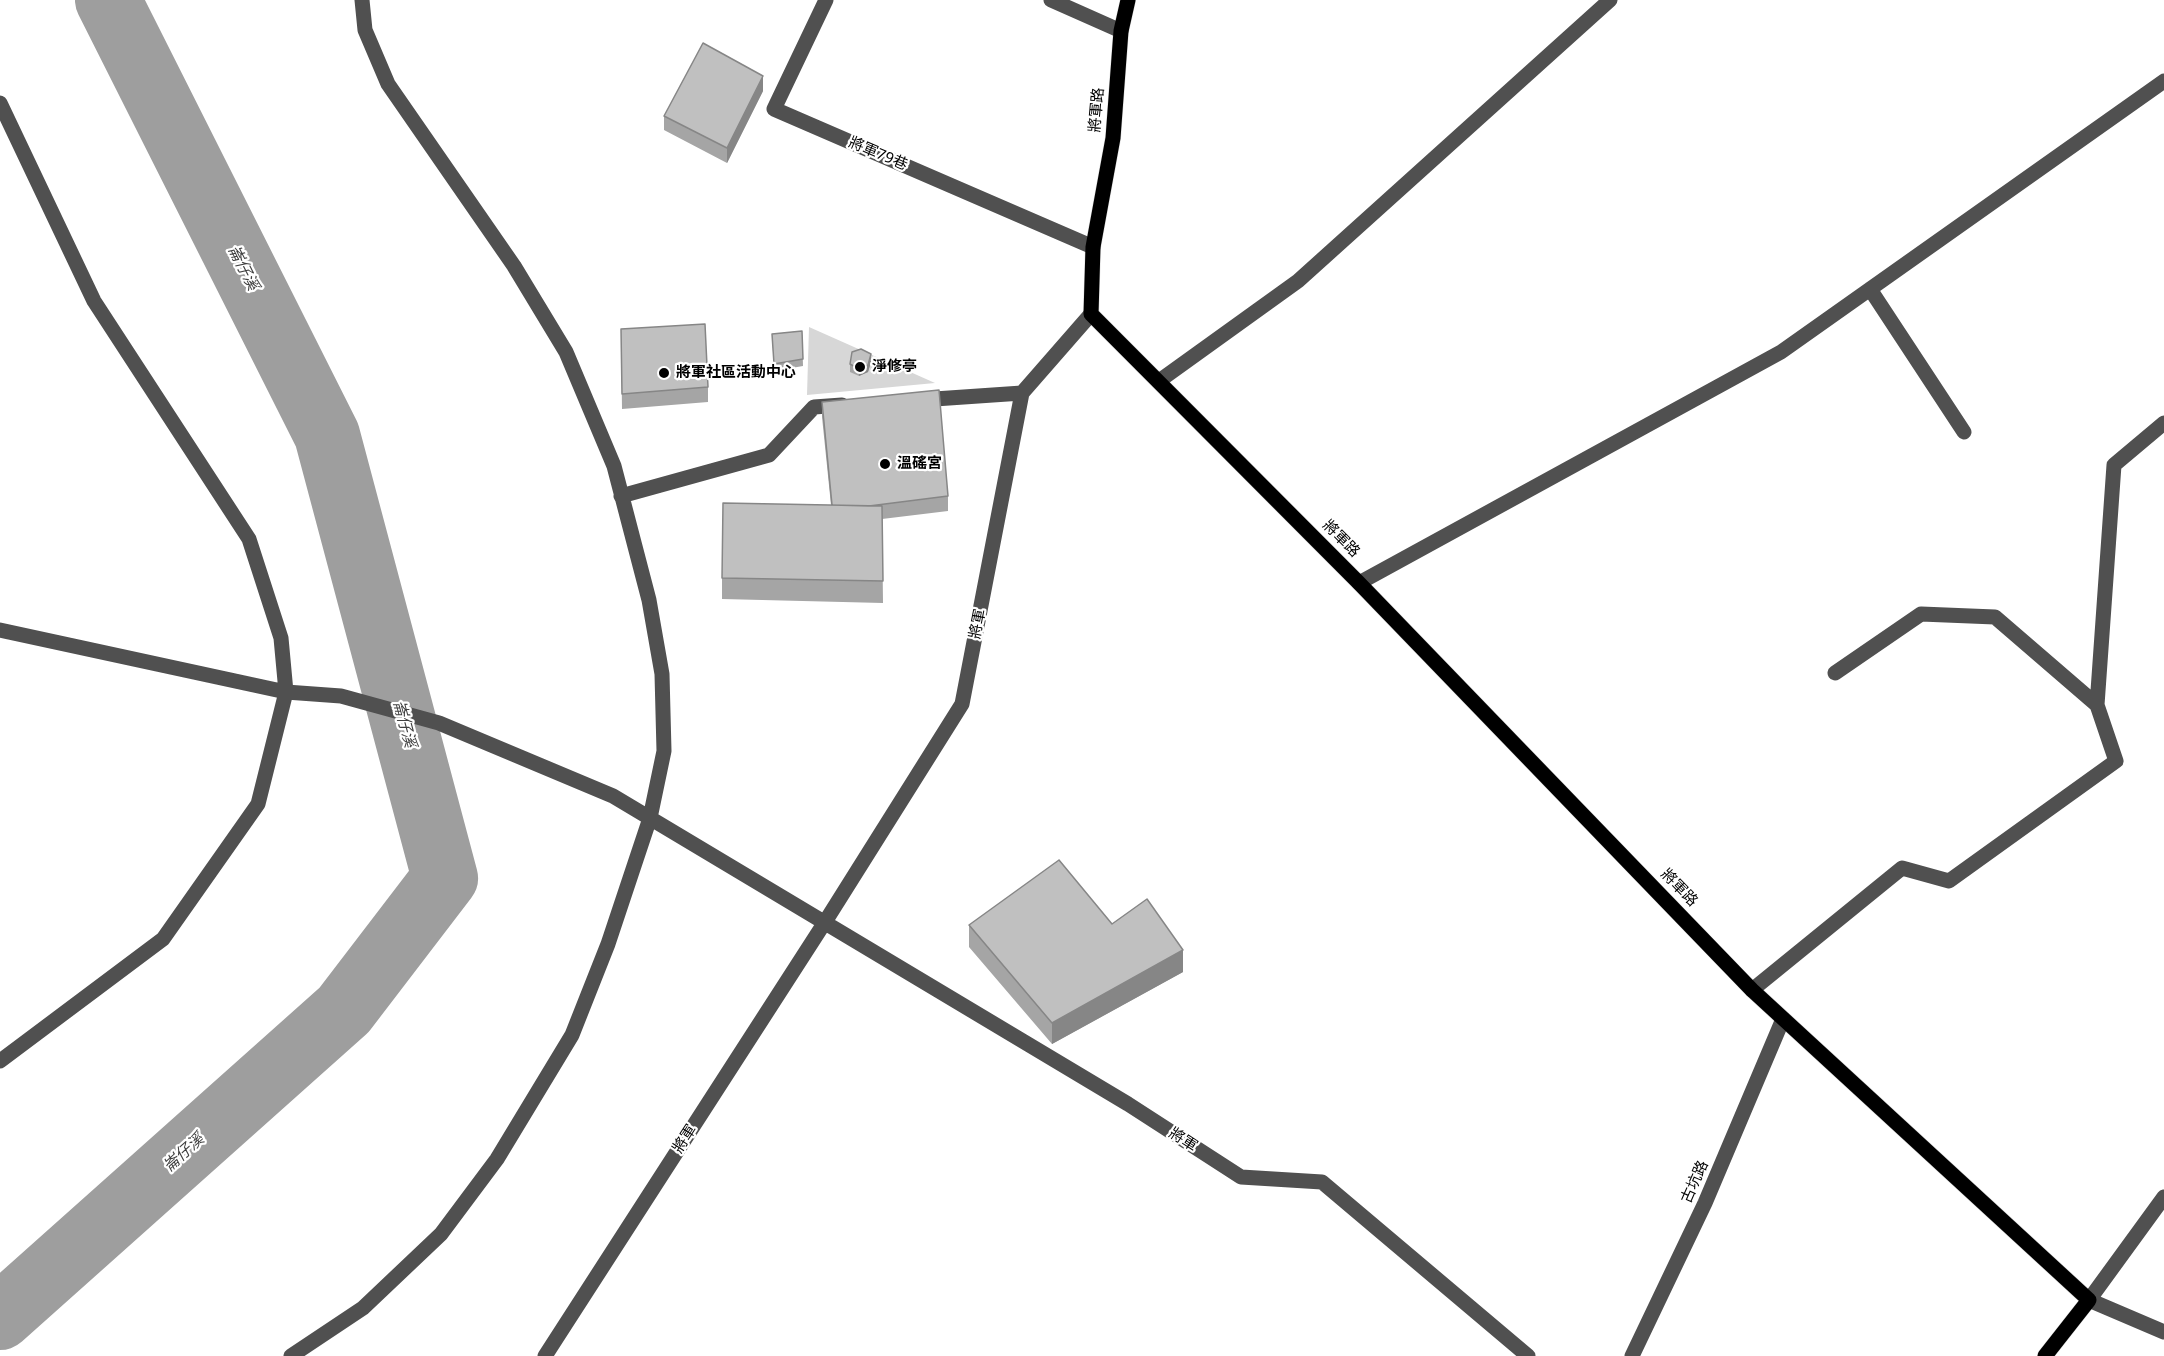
<!DOCTYPE html>
<meta charset="utf-8">
<style>
body{margin:0}
canvas{display:block;background:#fff}
</style>
<canvas width="2164" height="1356"></canvas>
<script>
const context = document.querySelector('canvas').getContext('2d');
context.lineJoin = 'round';
function fill(path, color) {
  context.fillStyle = color;
  context.fill(path, 'evenodd');
}
function shape(rows) {
  const path = new Path2D();
  for (const r of rows) {
    path.moveTo(r[0], r[1]);
    for (let i = 2; i < r.length; i += 2) path.lineTo(r[i], r[i + 1]);
  }
  return path;
}
function stroke(path, color, width, dash) {
  context.strokeStyle = color;
  context.lineWidth = width;
  context.lineCap = dash ? 'butt' : 'round';
  context.setLineDash(dash || []);
  context.stroke(path);
}
function label(font, color, halo, rows, align = 'center') {
  context.font = font + ' "Noto Sans","Noto Sans TC",sans-serif';
  context.lineWidth = 4.5;
  context.setLineDash([]);
  context.textBaseline = 'middle';
  context.strokeStyle = halo;
  context.fillStyle = color;
  for (const [text, x, y, turn = 0] of rows) {
    context.save();
    context.translate(x, y);
    context.rotate((+turn || 0) * Math.PI / 180);
    context.textAlign = isNaN(turn) ? turn : align;
    if (halo) context.strokeText(text, 0, 0);
    context.fillText(text, 0, 0);
    context.restore();
  }
}
fill(shape([
 [809,327,935,383,807,395]
]), '#d7d7d7');
stroke(shape([
 [0,1317,344,1010,445,878,327,435,108,0]
]), '#9e9e9e', 66);
const major = shape([
 [1128,0,1121,31,1113,138,1093,247,1091,314,1359,583,1752,990,2089,1300,2045,1356]
]);
stroke(major, '#dbdbdb', 16);
stroke(shape([
 [826,0,774,109,1093,247],
 [1051,0,1121,31],
 [0,103,94,301,249,539,281,638,286,692,258,804,163,939,0,1061],
 [1870,289,1964,432],
 [1159,381,1298,281,1610,0],
 [920,400,1022,393],
 [621,496,769,455,814,407,842,405],
 [1359,583,1781,352,2164,81],
 [0,630,286,692,341,696,439,723,613,796,1128,1104,1241,1177,1322,1182,1528,1356],
 [1835,673,1921,614,1995,617,2097,705],
 [1752,990,1902,868,1949,881,2116,761,2097,705,2114,465,2164,423],
 [2164,1197,2089,1300,2164,1332],
 [291,1356,363,1308,441,1234,497,1159,572,1035,608,944,650,818,664,751,662,674,649,600,614,466,566,352,514,266,388,84,365,30,362,0],
 [545,1356,825,922,962,704,1022,393,1091,314],
 [1632,1356,1705,1203,1783,1019]
]), '#505050', 15);
stroke(major, '#000', 15);
fill(shape([
 [763,91,727,163,664,130,664,116],
 [621,329,708,387,708,402,622,409],
 [802,331,803,366,774,371,772,334],
 [871,362,868,372,859,376,850,372,850,364],
 [822,402,948,496,948,511,882,519,883,603,722,599,722,578,831,505,822,417],
 [1112,924,1183,972,1052,1044,969,947,969,925]
]), '#a5a5a5');
fill(shape([
 [763,76,763,91,727,163,727,148],
 [871,354,871,362,868,372,859,376,859,369],
 [1183,950,1183,972,1052,1044,1052,1023]
]), '#868686');
const building = shape([
 [703,43,763,76,727,148,664,116,703,43],
 [705,324,708,387,622,394,621,329,705,324],
 [802,331,803,359,774,364,772,334,802,331],
 [861,349,871,354,868,365,859,369,850,364,852,352,861,349],
 [939,390,948,496,869,506,832,505,822,402,939,390],
 [723,503,882,506,883,581,722,578,723,503],
 [1059,860,1112,924,1147,899,1183,950,1052,1023,969,925,1059,860]
]);
fill(building, '#c0c0c0');
stroke(building, '#868686', 1.5);
for (const [x, y, r, color] of [
 [860,367,6,"#000"],
 [664,373,6,"#000"],
 [885,464,6,"#000"]
]) {
  const dot = new Path2D();
  dot.arc(x, y, r, 0, 2 * Math.PI);
  context.fillStyle = color;
  context.fill(dot);
  stroke(dot, '#fff', 2);
}
label('15px', '#000', '#fff', [
 ["將軍路",1097,110,-85],
 ["將軍79巷",878,154,23],
 ["將軍路",1341,539,45],
 ["將軍",978,624,-79],
 ["將軍路",1679,888,46],
 ["將軍",685,1139,-57],
 ["將軍",1183,1140,33],
 ["古坑路",1695,1182,-66]
]);
label('bold 15px', '#000', '#fff', [
 ["淨修亭",872,367],
 ["將軍社區活動中心",676,373],
 ["溫磘宮",897,464]
], 'left');
label('italic 16px', '#3f3f3f', '#fff', [
 ["崙仔溪",243,268,63],
 ["崙仔溪",404,724,75],
 ["崙仔溪",184,1153,-42]
]);
</script>
